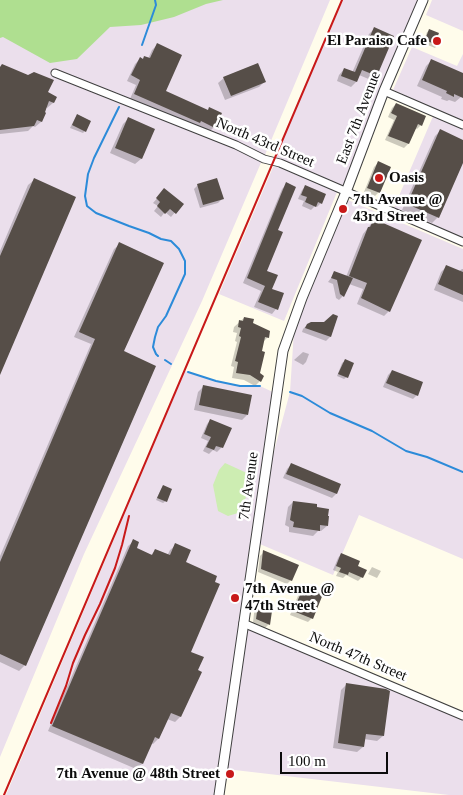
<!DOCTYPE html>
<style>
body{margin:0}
#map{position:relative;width:463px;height:795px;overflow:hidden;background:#fffceb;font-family:"Times New Roman",serif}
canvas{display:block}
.scale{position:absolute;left:280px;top:752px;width:108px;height:22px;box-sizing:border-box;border:2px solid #0c0c0c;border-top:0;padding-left:6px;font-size:15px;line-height:18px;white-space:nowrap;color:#0c0c0c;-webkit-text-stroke:4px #fff;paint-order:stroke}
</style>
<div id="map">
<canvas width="463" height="795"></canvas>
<div class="scale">100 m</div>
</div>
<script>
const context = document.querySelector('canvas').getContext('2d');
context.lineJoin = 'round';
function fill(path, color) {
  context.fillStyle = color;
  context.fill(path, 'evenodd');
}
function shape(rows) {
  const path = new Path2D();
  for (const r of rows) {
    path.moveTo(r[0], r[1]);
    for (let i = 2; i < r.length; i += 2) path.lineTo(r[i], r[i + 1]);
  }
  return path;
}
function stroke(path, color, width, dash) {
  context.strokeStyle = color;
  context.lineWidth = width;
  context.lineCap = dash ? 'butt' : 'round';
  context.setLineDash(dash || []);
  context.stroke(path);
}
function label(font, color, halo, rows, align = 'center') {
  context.font = font + ' "Times New Roman",serif';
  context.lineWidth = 5;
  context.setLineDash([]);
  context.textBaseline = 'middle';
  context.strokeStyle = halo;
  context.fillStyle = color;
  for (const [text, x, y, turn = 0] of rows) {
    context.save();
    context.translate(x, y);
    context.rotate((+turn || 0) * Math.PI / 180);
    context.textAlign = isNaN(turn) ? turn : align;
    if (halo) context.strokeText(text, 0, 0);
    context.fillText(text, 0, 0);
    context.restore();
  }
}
fill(shape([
 [138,0,330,0,265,155,183,122,263,158,202,301,84,554,0,757,0,23],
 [343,0,422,0,342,188,274,160],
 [432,0,463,0,463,31,426,15],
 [412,47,457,66,463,54,463,122,393,90],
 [434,114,463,125,463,241,393,210],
 [274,165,337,192,284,321,219,294],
 [348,200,463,249,463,559,359,515,333,575,255,542,218,795,6,795,185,371,216,381,240,386,260,386,275,393,265,485,290,392,294,331],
 [245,624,463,718,463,795,449,795,226,769]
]), '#ebdfec');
fill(shape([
 [225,463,249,474,251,480,245,500,238,513,228,516,218,511,213,485,219,470]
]), '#cdedb2');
fill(shape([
 [0,0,223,0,206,4,174,17,141,25,110,27,77,59,50,63,3,37,0,38]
]), '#afdf90');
fill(shape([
 [374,29,376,75,371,80,359,75,356,82,351,87,337,81,339,75,344,69,352,73,369,34],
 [430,30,435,39,440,41,435,48,423,43,427,32],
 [157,45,165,91,214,127,209,132,193,127,130,99,136,85,127,81,135,64,140,59,142,60,145,57,148,59,152,50],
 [431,61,463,74,463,92,461,97,455,102,449,100,447,101,441,99,442,97,417,86,426,66],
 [0,67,56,97,53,103,47,108,46,107,45,113,41,122,35,127,33,126,28,131,0,134],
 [224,78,264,82,259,87,225,100,218,83],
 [396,104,421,125,417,129,415,128,408,144,404,148,385,140,394,120,388,117,392,108],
 [77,115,85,131,83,133,70,128,75,118],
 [128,119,153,129,141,159,135,164,110,153,123,124],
 [440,131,463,141,463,159,438,217,432,223,402,210,435,136],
 [378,163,379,192,375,196,364,192,374,167],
 [34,180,0,372,0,251,28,185],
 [287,184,265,271,276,309,272,314,254,307,261,291,243,283,282,189],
 [198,185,222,199,218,203,200,208,194,189],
 [306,186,321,203,317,207,315,206,311,210,302,206,304,201,298,199,302,190],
 [161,194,182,204,171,217,165,212,161,217,154,211,158,206,153,203],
 [374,220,389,311,384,316,357,304,363,289,349,284,343,296,339,300,336,298,333,284,328,282,335,273,346,277,363,234],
 [120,244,122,352,25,665,19,671,0,662,0,556,91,344,74,337,114,249],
 [446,267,458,272,462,269,463,269,463,302,434,290,441,272],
 [337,317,330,337,326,341,302,332,303,329,307,325,324,323],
 [244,318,268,337,263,342,258,374,260,381,255,386,244,380,232,378,234,367,231,366,237,342,235,341,237,333,233,332,234,327],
 [303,352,309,354,306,362,303,365,294,360],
 [345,361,347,377,344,379,337,376,342,363],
 [392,371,417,395,413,399,383,387,388,375],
 [204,386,247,415,242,420,194,410,198,392],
 [211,420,230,428,221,448,217,452,213,450,209,454,203,451,208,441,201,438,207,424],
 [291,465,339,484,336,494,332,498,283,478,287,469],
 [163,486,166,501,163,503,156,500,161,489],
 [293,502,327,526,321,531,318,531,313,536,289,532,289,527,285,525,288,507],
 [134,541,135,549,150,556,155,551,167,556,170,550,176,545,184,562,213,582,190,652,180,717,175,722,167,719,158,739,153,744,151,743,142,764,136,769,48,731,128,546],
 [264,552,291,580,287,584,258,572,260,556],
 [341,554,357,566,362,577,358,581,346,575,343,578,336,576,338,572,333,570,338,558],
 [372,567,381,571,377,578,368,574],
 [304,587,312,618,308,622,290,615,300,591],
 [259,600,269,624,265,628,253,623,255,604],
 [347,684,383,736,377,741,364,739,363,747,357,752,333,748,341,690]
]), '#0003');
stroke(shape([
 [142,45,156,5,155,0],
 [119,107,94,158,88,174,85,196,87,206,96,213,129,226,149,233,161,239,171,241,179,249,185,261,185,274,166,316,158,327,155,337,153,347,156,354,158,356],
 [165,360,171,364],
 [188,372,216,381,240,386,260,386],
 [290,392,302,396,330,413,372,431,406,451,427,457,463,472]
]), '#2c8bd9', 2);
fill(shape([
 [374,27,394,36,377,76,362,70,357,82,341,76,344,68,355,72],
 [429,29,439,33,437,38,441,40,439,46,425,40],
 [157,43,182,55,166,91,208,110,209,107,222,113,215,128,201,121,200,123,134,94,140,80,131,75,140,57,143,59,144,56,150,58],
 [431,59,463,73,463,98,454,94,454,97,446,93,447,91,422,80],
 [258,63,266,82,231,96,223,77],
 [2,64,28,75,34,72,54,80,48,92,57,97,54,103,49,101,45,112,46,113,42,122,37,120,34,126,0,130,0,67],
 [396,103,426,116,422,126,418,124,409,144,388,136,397,116,391,113],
 [77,114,91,121,86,132,72,125],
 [128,117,155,129,142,159,115,148],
 [440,129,463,140,463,163,439,218,407,204],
 [378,161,391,167,380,193,367,188],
 [34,178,76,197,0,375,0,256],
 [217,178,224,199,203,205,197,184],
 [286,182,296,187,278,230,283,232,267,271,278,275,272,289,284,293,278,310,258,302,265,286,247,278],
 [305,185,326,194,322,204,318,202,316,207,305,202,307,197,301,195],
 [164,188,184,204,176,214,170,209,165,214,157,206,160,202,156,198],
 [374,219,422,240,390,312,361,298,367,283,349,276,368,227,370,227],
 [119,242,164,263,124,351,156,366,26,666,0,654,0,562,95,339,79,332],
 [446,265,463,272,463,295,438,284],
 [334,271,353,278,344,297,340,294,337,280,331,278],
 [333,314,338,316,331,337,305,328,307,324,311,322,324,322],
 [244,317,254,319,253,323,270,331,269,338,265,337,262,351,265,352,260,373,264,376,261,382,250,375,236,373,238,362,235,361,241,337,239,336,241,328,238,327,239,320,243,321],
 [345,359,354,363,348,378,338,374],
 [392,370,423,382,418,396,386,383],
 [203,385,252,395,248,415,199,405],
 [210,419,232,428,223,448,216,446,214,450,206,447,211,437,204,434],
 [291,463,341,484,337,494,286,474],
 [163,485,172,489,167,502,157,498],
 [293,501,317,504,317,507,329,509,328,516,329,516,328,526,320,525,320,531,293,527,294,522,290,520],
 [133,539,139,542,137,548,152,555,155,549,170,555,175,543,191,550,186,562,217,576,215,582,220,584,191,652,204,657,198,670,202,672,181,717,171,713,159,739,155,737,143,764,52,726],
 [263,550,299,565,292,581,261,569],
 [341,553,360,561,358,566,367,570,363,578,349,572,348,575,339,572,341,568,336,566],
 [304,586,323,594,313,619,293,611],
 [259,598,273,604,270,625,256,619],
 [346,683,386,689,390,691,384,736,366,734,364,747,338,743]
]), '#564e48');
const minor = shape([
 [55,73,236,145,264,159,280,163,463,242],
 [384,91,463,125],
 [243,623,463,716]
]);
const tertiary = shape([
 [219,795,283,351,302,298,346,192,384,91,423,0]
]);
stroke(minor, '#3f3f3f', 9);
stroke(tertiary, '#3f3f3f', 11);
stroke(minor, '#fff', 7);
stroke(tertiary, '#fff', 9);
stroke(shape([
 [51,723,66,686,73,663,85,635,100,604,115,568,122,545,129,516],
 [4,795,342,0]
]), '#c81919', 2);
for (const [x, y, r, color] of [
 [437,41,5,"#c81919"],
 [379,178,5,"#c81919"],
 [343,209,5,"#c81919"],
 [235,598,5,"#c81919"],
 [230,774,5,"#c81919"]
]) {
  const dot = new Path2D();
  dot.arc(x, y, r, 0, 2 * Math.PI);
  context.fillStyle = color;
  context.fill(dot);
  stroke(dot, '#fff', 2);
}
label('bold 15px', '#0c0c0c', '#fff', [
 ["El Paraiso Cafe",427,41,"right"],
 ["Oasis",389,178],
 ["7th Avenue @",353,200],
 ["43rd Street",353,217],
 ["7th Avenue @",245,589],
 ["47th Street",245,606],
 ["7th Avenue @ 48th Street",220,774,"right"]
], 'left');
label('15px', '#0c0c0c', '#fff', [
 ["East 7th Avenue",359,118,-69],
 ["North 43rd Street",265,143,23],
 ["7th Avenue",249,486,-82],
 ["North 47th Street",358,657,23]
]);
</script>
